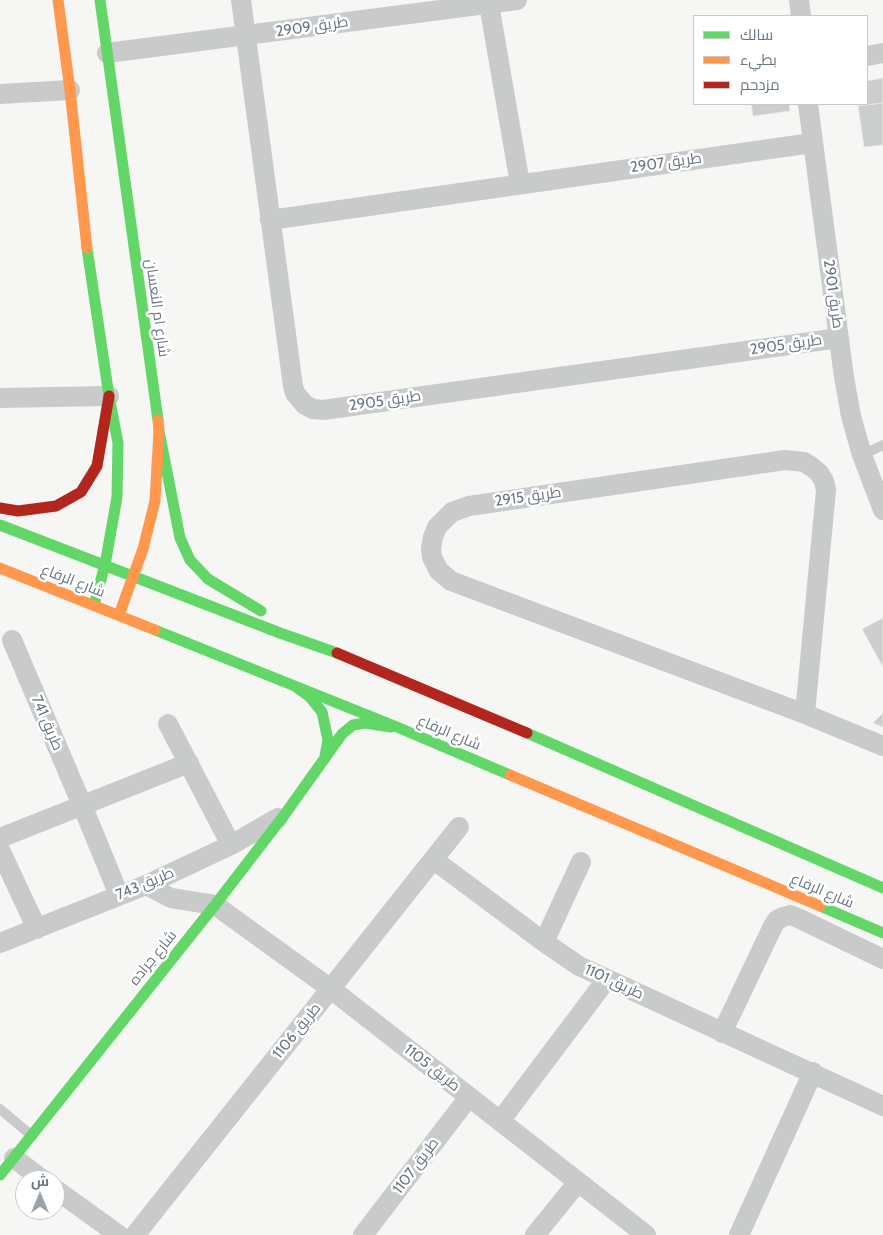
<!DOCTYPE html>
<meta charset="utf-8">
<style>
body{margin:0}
#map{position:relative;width:883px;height:1235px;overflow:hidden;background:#f6f6f5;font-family:Cabin,Cairo,sans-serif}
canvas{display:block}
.legend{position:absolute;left:693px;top:15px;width:175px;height:90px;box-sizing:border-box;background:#fff;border:1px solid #c3c9cd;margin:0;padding:6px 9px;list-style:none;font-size:15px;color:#687783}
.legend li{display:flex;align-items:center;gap:10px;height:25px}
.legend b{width:25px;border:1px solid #c3c9cd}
.north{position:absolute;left:15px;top:1170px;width:50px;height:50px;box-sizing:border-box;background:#fff;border:1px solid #c3c9cd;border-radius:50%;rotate:0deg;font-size:14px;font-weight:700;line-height:20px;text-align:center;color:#687783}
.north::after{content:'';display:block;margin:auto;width:18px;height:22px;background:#9aa3ab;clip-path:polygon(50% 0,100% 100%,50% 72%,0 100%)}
</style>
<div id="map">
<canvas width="883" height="1235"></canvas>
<ul class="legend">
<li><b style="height:6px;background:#63d668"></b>سالك</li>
<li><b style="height:6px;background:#ff974d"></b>بطيء</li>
<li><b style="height:6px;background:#b3261e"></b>مزدحم</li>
</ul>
<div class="north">ش</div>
</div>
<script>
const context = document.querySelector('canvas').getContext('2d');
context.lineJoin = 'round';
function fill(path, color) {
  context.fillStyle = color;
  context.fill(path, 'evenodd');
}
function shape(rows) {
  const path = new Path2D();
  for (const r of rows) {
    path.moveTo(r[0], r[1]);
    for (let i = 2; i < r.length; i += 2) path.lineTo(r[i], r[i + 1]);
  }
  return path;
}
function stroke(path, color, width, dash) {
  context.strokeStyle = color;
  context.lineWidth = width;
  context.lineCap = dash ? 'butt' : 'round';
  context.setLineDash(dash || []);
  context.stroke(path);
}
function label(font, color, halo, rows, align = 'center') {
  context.font = font + ' Cabin,Cairo,sans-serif';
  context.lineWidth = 5;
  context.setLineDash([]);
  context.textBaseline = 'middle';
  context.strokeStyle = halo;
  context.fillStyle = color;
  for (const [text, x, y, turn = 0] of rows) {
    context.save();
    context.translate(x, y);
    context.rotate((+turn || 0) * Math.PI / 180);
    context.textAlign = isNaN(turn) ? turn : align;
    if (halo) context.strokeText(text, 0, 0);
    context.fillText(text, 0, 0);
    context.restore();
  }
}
const building = shape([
 [883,78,883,103,858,106,858,104,867,104,867,81,883,78],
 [883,103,883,145,864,147,858,106,883,103],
 [751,104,789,104,790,111,753,116,751,104],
 [883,618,883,667,862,629,883,618],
 [883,713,883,727,873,723,883,713]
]);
fill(building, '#cccece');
stroke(building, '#e6e6e5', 1);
stroke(shape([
 [862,455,883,445],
 [0,1109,31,1135]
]), '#c9caca', 10);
stroke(shape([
 [241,0,293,386,295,393,305,405,313,409,323,410,839,338],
 [799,0,801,16],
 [489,4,520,184],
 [107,53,517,0],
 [867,56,883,53],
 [0,94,70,90],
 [808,104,844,377,851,416,862,455,883,510],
 [270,220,812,143],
 [0,398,109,396],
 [12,640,82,805,119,895],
 [805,714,826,490,824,481,819,473,812,467,804,462,785,460,469,506,452,512,437,527,433,537,431,549,432,557,439,571,451,581,805,714,883,746],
 [168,724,231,845],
 [0,838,189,763],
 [0,850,37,929],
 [434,860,544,942,579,966,883,1106],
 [146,885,171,898,215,905,331,989,646,1235],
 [544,942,581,862],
 [0,943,146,885,231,845,278,818],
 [722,1033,773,926,777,920,783,917,790,915,798,918,883,959],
 [500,1121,607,979],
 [14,1158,43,1180],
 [55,1189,119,1235],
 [135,1235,459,827],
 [363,1235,469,1097],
 [535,1235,578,1182],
 [739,1235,813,1072]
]), '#c9caca', 20);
stroke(shape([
 [100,0,158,420],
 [87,248,109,396,118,443,117,497,105,565,94,605],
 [159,431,180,538,190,560,208,579,261,611],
 [0,525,280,633,337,653],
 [155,630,397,727,510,775],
 [295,686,310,697,322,712,328,740,325,756],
 [527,733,883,888],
 [820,906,883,933],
 [0,1175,215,905,285,814,342,734,353,725,365,723,391,727]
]), '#63d668', 11);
stroke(shape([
 [58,0,70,90,87,248],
 [0,568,155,630],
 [119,615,143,549,155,501,159,431,158,420],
 [510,775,820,906]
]), '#ff974d', 11);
stroke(shape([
 [0,508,18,511,56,506,81,492,97,466,109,396],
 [337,653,527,733]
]), '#b3261e', 11);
label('15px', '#687783', '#fff', [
 ["طريق 2909",312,27,-8],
 ["طريق 2907",666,163,-8],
 ["طريق 2901",833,294,82],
 ["شارع ام النعسان",157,308,82],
 ["طريق 2905",786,345,-8],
 ["طريق 2905",385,401,-8],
 ["طريق 2915",528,497,-8],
 ["شارع الرفاع",73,581,21],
 ["طريق 741",47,723,67],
 ["شارع الرفاع",449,733,23],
 ["طريق 743",145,884,-23],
 ["شارع الرفاع",822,891,23],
 ["شارع جراده",153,958,-51],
 ["طريق 1101",614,982,25],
 ["طريق 1106",297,1031,-51],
 ["طريق 1105",432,1068,38],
 ["طريق 1107",416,1166,-53]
]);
</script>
